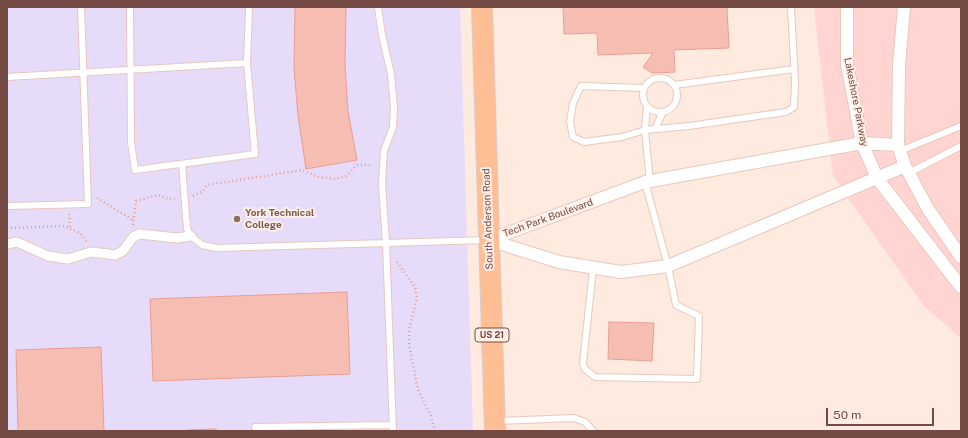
<!DOCTYPE html>
<style>
body{margin:0}
#map{position:relative;width:968px;height:438px;overflow:hidden;background:#feeade;font-family:"Public Sans",sans-serif}
canvas{display:block}
.frame{position:absolute;inset:0;border:8px solid #764a44;pointer-events:none}
.scale{position:absolute;left:826px;top:408px;width:108px;height:18px;box-sizing:border-box;border:2px solid #764a44;border-top:0;padding-left:5px;font-size:12px;line-height:14px;white-space:nowrap;color:#764a44;-webkit-text-stroke:3px #ffefe6;paint-order:stroke}
</style>
<div id="map">
<canvas width="968" height="438"></canvas>
<div class="frame"></div>
<div class="scale">50 m</div>
</div>
<script>
const context = document.querySelector('canvas').getContext('2d');
context.lineJoin = 'round';
function fill(path, color) {
  context.fillStyle = color;
  context.fill(path, 'evenodd');
}
function shape(rows) {
  const path = new Path2D();
  for (const r of rows) {
    if (r.length === 3) {
      path.moveTo(r[0] + r[2], r[1]);
      path.arc(r[0], r[1], r[2], 0, 2 * Math.PI);
      continue;
    }
    path.moveTo(r[0], r[1]);
    for (let i = 2; i < r.length; i += 2) path.lineTo(r[i], r[i + 1]);
  }
  return path;
}
function stroke(path, color, width, dash) {
  context.strokeStyle = color;
  context.lineWidth = width;
  context.lineCap = dash ? 'butt' : 'round';
  context.setLineDash(dash || []);
  context.stroke(path);
}
function label(font, color, halo, rows, align = 'center') {
  context.font = font + ' "Public Sans",sans-serif';
  context.lineWidth = 4;
  context.setLineDash([]);
  context.textBaseline = 'middle';
  context.strokeStyle = halo;
  context.fillStyle = color;
  for (const [text, x, y, turn = 0] of rows) {
    context.save();
    context.translate(x, y);
    context.rotate((+turn || 0) * Math.PI / 180);
    context.textAlign = isNaN(turn) ? turn : align;
    if (halo) context.strokeText(text, 0, 0);
    context.fillText(text, 0, 0);
    context.restore();
  }
}
fill(shape([
 [814,7,961,7,961,338,924,306,833,176]
]), '#ffd4d1');
fill(shape([
 [7,7,460,7,473,431,7,431]
]), '#e7dbfa');
const building = shape([
 [295,7,346,7,345,65,348,111,357,160,306,169,298,116,294,68,295,7],
 [563,7,727,7,729,48,674,50,675,72,652,73,643,67,653,53,598,55,597,33,564,34,563,7],
 [347,292,350,374,153,381,150,299,347,292],
 [609,322,654,323,652,361,608,359,609,322],
 [101,347,104,431,18,431,16,350,101,347],
 [216,429,216,431,186,431,186,430,216,429]
]);
fill(building, '#f6beb3');
stroke(building, '#ea9e92', 1);
const service = shape([
 [130,7,131,142,135,170,255,154,247,63,249,7],
 [378,7,382,35,391,74,394,107,393,127,384,151,382,184,386,243,393,431],
 [7,77,247,63],
 [660,95,17],
 [674,85,794,69],
 [644,88,581,86,573,103,570,122,573,137,584,142,622,137,645,130,647,106],
 [655,129,663,112],
 [900,151,961,126],
 [182,164,187,229,191,236,202,245,217,248,487,240],
 [909,173,961,146],
 [650,182,645,130,689,126,786,112,794,107,795,81,791,7],
 [7,206,88,204,81,7],
 [593,268,583,364,585,369,595,377,697,379,699,316,676,305,668,266,645,182],
 [498,421,574,418,585,422,593,431],
 [255,427,392,425]
]);
const pedestrian = shape([
 [7,244,17,242,48,256,68,259,91,252,115,255,123,251,133,237,140,234,177,238,191,236]
]);
const minor = shape([
 [847,7,847,64,862,143,877,178,961,287],
 [904,7,899,66,898,145,905,166,928,209,961,257],
 [489,240,559,262,621,272,668,266,905,166],
 [489,240,645,182,862,143,898,145]
]);
const primary = shape([
 [482,7,495,431]
]);
stroke(service, '#e8c8be', 8);
stroke(pedestrian, '#e8c8be', 11);
stroke(minor, '#e8c8be', 14);
stroke(primary, '#d9cccb', 22);
stroke(shape([
 [193,196,202,192,207,185,302,170,319,177,335,179,346,176,357,165,372,165],
 [97,198,133,220],
 [69,214,70,227],
 [133,225,136,201,158,195,169,199,175,199],
 [7,228,65,226,80,233,88,243],
 [397,262,415,287,417,298,409,330,409,345,418,390,431,416,435,431]
]), '#dba196', 2.5, [1, 3]);
stroke(service, '#fff', 6);
stroke(pedestrian, '#fff', 9);
stroke(minor, '#fff', 12);
stroke(primary, '#ffbe94', 20);
for (const [x, y, r, color] of [
 [237,219,4,"#8d6e63"]
]) {
  const dot = new Path2D();
  dot.arc(x, y, r, 0, 2 * Math.PI);
  context.fillStyle = color;
  context.fill(dot);
  stroke(dot, '#ffefe6', 1.5);
}
for (const [x, y, w] of [
 [492,335,34]
]) {
  const box = new Path2D();
  box.roundRect(x - w / 2, y - 7, w, 14, 3);
  context.fillStyle = '#ffefe6';
  context.fill(box);
  stroke(box, '#764a44', 1);
}
label('bold 9px', '#764a44', null, [
 ["US 21",492,335]
]);
label('10px', '#764a44', '#ffefe6', [
 ["Lakeshore Parkway",856,102,79],
 ["Tech Park Boulevard",548,218,-20],
 ["South Anderson Road",488,219,-92]
]);
label('bold 10px', '#785e54', '#ffefe6', [
 ["York Technical",245,213],
 ["College",245,225]
], 'left');
</script>
